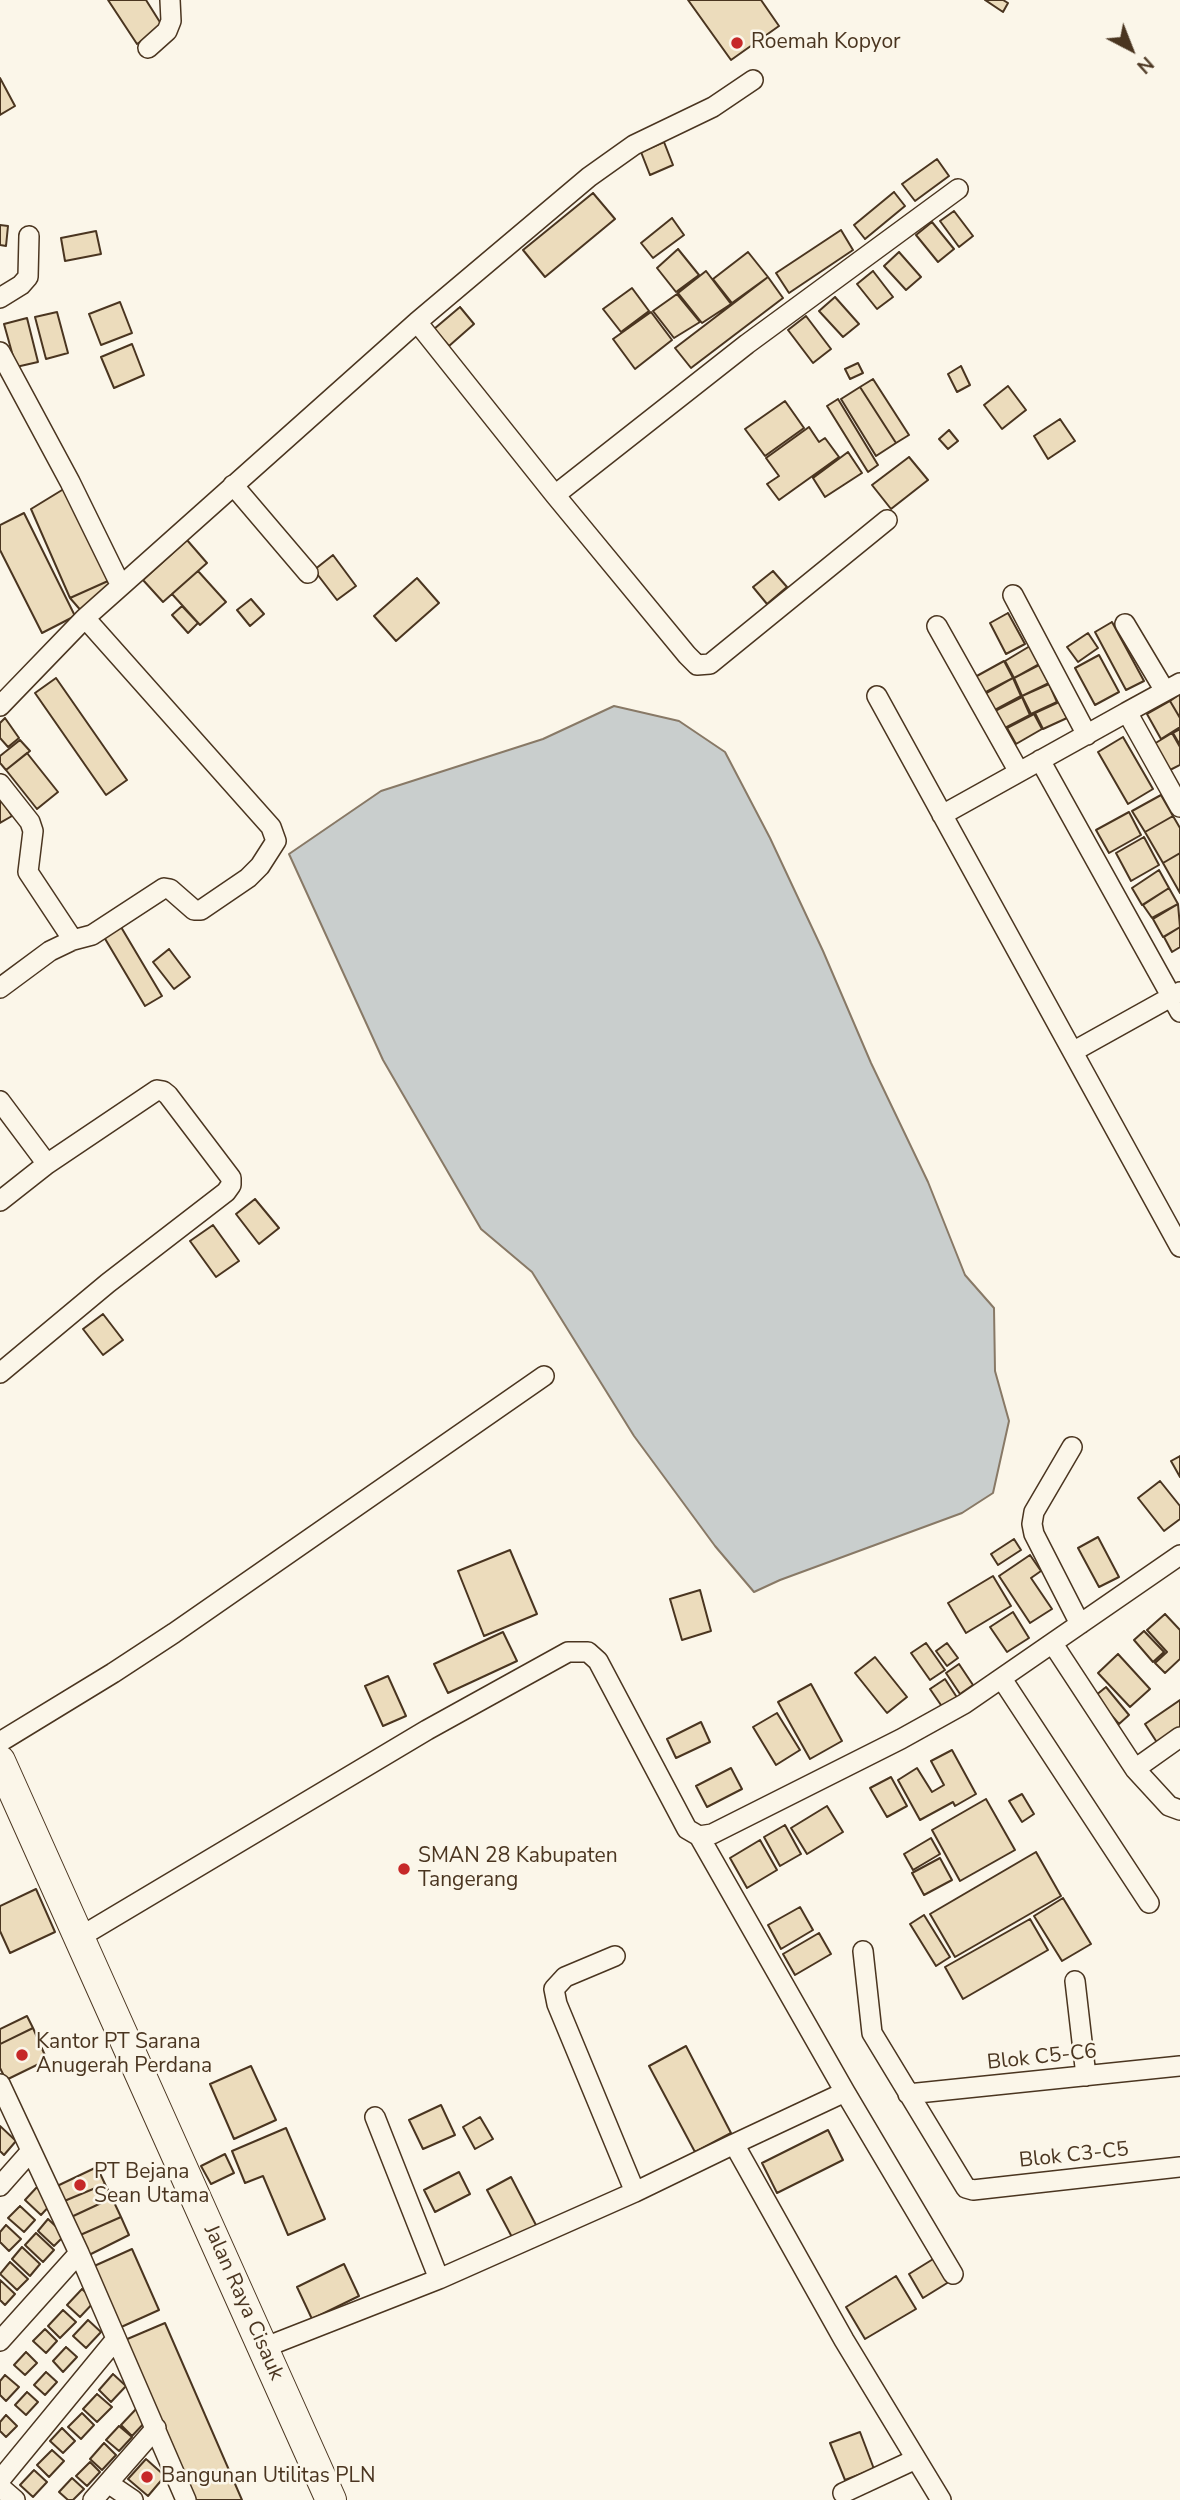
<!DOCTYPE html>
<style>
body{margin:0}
#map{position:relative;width:1180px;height:2500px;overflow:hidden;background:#fbf6e9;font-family:"Nunito Sans",sans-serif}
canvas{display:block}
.north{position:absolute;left:1096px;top:14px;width:70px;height:70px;-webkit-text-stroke:5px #fbf6e9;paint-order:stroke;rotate:138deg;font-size:19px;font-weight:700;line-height:28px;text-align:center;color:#4a3520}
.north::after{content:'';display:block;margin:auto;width:24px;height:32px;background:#4a3520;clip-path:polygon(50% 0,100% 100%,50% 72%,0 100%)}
</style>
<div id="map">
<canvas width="1180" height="2500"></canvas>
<div class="north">N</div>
</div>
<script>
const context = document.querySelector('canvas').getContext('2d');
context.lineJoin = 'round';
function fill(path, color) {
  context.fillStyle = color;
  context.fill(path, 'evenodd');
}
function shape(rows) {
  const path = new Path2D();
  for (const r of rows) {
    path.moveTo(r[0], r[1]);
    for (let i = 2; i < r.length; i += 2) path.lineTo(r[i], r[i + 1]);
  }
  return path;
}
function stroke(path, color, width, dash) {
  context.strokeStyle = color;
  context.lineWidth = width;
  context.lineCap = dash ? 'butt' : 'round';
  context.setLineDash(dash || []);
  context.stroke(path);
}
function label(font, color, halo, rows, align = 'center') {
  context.font = font + ' "Nunito Sans",sans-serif';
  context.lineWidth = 5;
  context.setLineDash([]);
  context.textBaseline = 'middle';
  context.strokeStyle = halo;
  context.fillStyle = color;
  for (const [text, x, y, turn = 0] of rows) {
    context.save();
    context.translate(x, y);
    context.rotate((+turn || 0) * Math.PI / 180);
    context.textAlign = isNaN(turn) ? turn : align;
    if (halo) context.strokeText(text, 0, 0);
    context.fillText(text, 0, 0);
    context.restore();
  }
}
const water = shape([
 [614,706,679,721,725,752,770,838,823,951,871,1063,928,1182,965,1275,994,1308,995,1371,1009,1421,993,1493,962,1513,780,1580,754,1592,715,1546,634,1436,532,1272,481,1229,383,1060,289,854,381,791,543,739,614,706]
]);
fill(water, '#c9cecd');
stroke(water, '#887966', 2);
const building = shape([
 [108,0,146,0,163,27,137,44,108,0],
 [688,0,761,0,779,26,731,60,688,0],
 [985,0,1003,0,1008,3,1003,12,985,0],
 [0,78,15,106,0,115,0,78],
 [664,142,673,165,650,175,641,152,664,142],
 [937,159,949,176,915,201,902,184,937,159],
 [894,192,905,206,865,239,854,225,894,192],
 [593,193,615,219,545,277,523,250,593,193],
 [954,211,973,236,959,247,940,221,954,211],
 [672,218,684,235,653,258,641,243,672,218],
 [932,222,954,249,938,262,916,235,932,222],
 [0,225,8,226,6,246,0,245,0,225],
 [841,230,853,250,789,293,776,273,841,230],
 [96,231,101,254,65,261,61,238,96,231],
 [678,249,699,275,676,292,657,268,678,249],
 [748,252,768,277,732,303,713,279,748,252],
 [899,252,921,277,906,290,884,266,899,252],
 [706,271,731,304,702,323,678,293,706,271],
 [873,271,893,297,877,309,857,284,873,271],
 [768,277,783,298,691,368,675,348,768,277],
 [632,288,649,311,621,332,603,309,632,288],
 [677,294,700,322,674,338,653,311,677,294],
 [835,297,859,324,843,337,819,311,835,297],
 [120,302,132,333,101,345,89,314,120,302],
 [460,307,474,324,449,346,434,329,460,307],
 [57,312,68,353,46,359,35,317,57,312],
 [651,312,672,340,635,369,613,339,651,312],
 [806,316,831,349,813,363,788,330,806,316],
 [27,318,38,362,16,367,4,324,27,318],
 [132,344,144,375,114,388,101,357,132,344],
 [858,363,863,373,850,379,845,369,858,363],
 [961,366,970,385,957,392,948,374,961,366],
 [873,379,909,435,896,443,860,387,873,379],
 [1008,386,1026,410,1002,429,984,405,1008,386],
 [860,387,896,443,876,456,841,399,860,387],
 [838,399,878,465,868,472,827,406,838,399],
 [785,401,804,428,765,456,745,429,785,401],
 [1060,419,1075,441,1048,459,1034,436,1060,419],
 [809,427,819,442,825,438,839,457,779,500,767,484,779,476,766,458,809,427],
 [949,430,958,441,948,449,939,439,949,430],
 [848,452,862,473,825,497,813,478,848,452],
 [909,457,928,480,891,509,872,485,909,457],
 [67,487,108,581,70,598,31,509,67,487],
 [24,513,75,616,42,633,0,550,0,525,24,513],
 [187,540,207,563,163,602,143,580,187,540],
 [333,555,356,586,337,600,314,570,333,555],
 [198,571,226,602,200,625,172,594,198,571],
 [773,571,787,587,767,604,753,587,773,571],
 [417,578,439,603,396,641,374,616,417,578],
 [108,581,114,588,83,613,70,598,108,581],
 [251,599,264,614,250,626,237,610,251,599],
 [182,606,198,623,188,633,172,615,182,606],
 [1008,613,1025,644,1006,654,990,623,1008,613],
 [1112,622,1144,681,1126,690,1095,632,1112,622],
 [1088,633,1098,648,1078,662,1067,647,1088,633],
 [1030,646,1039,664,1014,678,1005,661,1030,646],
 [1099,655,1119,692,1095,705,1075,668,1099,655],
 [1004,661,1013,678,984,693,975,677,1004,661],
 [1039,665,1049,683,1022,696,1014,678,1039,665],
 [56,678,127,780,106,795,35,693,56,678],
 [1013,678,1021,696,993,711,985,694,1013,678],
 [1049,684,1057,702,1031,714,1022,696,1049,684],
 [1180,694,1180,718,1170,701,1180,694],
 [1022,697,1030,715,1003,729,993,712,1022,697],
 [1170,701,1180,718,1180,727,1161,739,1147,714,1170,701],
 [1059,702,1067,718,1043,729,1035,713,1059,702],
 [1034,714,1042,729,1016,744,1007,728,1034,714],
 [5,718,19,738,8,747,0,738,0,723,5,718],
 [1180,729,1180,745,1173,733,1180,729],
 [1172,733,1180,747,1180,765,1170,770,1154,744,1172,733],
 [1123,737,1153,789,1128,804,1098,752,1123,737],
 [20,740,30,751,6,770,0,763,0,756,20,740],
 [27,753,58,792,37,809,6,770,27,753],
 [1161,795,1173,816,1145,832,1132,811,1161,795],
 [0,797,12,816,0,823,0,797],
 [1129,812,1141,835,1109,853,1096,830,1129,812],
 [1173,816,1180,828,1180,853,1163,863,1145,832,1173,816],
 [1144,837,1159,865,1131,881,1116,853,1144,837],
 [1180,853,1180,893,1163,863,1180,853],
 [1159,870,1169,888,1142,905,1132,888,1159,870],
 [1169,888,1178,904,1152,918,1143,905,1169,888],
 [1178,904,1180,927,1163,937,1153,919,1178,904],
 [121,927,162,996,145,1006,104,937,121,927],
 [1180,927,1180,947,1172,952,1164,937,1180,927],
 [169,949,190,977,174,989,153,962,169,949],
 [255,1199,279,1228,259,1244,236,1214,255,1199],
 [213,1225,239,1261,216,1277,190,1241,213,1225],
 [103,1314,123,1340,103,1355,83,1329,103,1314],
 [1180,1456,1180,1477,1171,1461,1180,1456],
 [1160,1481,1180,1506,1180,1519,1164,1531,1138,1498,1160,1481],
 [1098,1537,1119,1577,1099,1587,1078,1548,1098,1537],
 [1014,1539,1021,1550,998,1565,991,1554,1014,1539],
 [510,1550,537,1614,484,1636,458,1571,510,1550],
 [1030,1555,1041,1571,1031,1578,1052,1609,1030,1623,999,1576,1030,1555],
 [993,1576,1011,1606,966,1633,948,1603,993,1576],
 [700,1590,711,1631,682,1640,670,1599,700,1590],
 [1013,1612,1029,1638,1007,1652,990,1627,1013,1612],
 [1165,1614,1180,1630,1180,1659,1165,1673,1155,1663,1167,1652,1147,1630,1165,1614],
 [1144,1631,1164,1652,1153,1662,1134,1640,1144,1631],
 [503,1632,517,1661,448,1693,434,1664,503,1632],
 [926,1643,945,1670,930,1680,911,1653,926,1643],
 [947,1643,958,1658,947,1666,936,1651,947,1643],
 [1118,1654,1150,1689,1130,1707,1098,1673,1118,1654],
 [875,1657,907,1697,887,1713,855,1673,875,1657],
 [959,1664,973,1685,960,1694,946,1673,959,1664],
 [388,1676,406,1716,383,1726,365,1686,388,1676],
 [945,1679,958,1699,943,1708,930,1689,945,1679],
 [811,1684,842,1741,810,1759,778,1702,811,1684],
 [1106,1687,1129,1715,1119,1724,1095,1696,1106,1687],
 [1180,1700,1180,1729,1158,1744,1145,1724,1180,1700],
 [777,1713,800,1750,776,1765,753,1727,777,1713],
 [701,1722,710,1742,676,1758,667,1739,701,1722],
 [952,1750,976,1794,955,1806,953,1802,920,1820,898,1780,917,1768,932,1792,944,1785,931,1761,952,1750],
 [731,1768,742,1789,707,1807,696,1786,731,1768],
 [891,1777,907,1806,887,1817,870,1788,891,1777],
 [1022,1794,1034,1814,1022,1822,1009,1801,1022,1794],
 [986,1799,1015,1850,960,1881,932,1830,986,1799],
 [827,1806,843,1832,807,1854,791,1828,827,1806],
 [785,1825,801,1854,780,1866,764,1837,785,1825],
 [931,1838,940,1854,913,1870,904,1854,931,1838],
 [760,1840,777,1870,747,1888,730,1858,760,1840],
 [1036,1852,1061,1896,955,1957,930,1914,1036,1852],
 [940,1858,952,1880,924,1895,912,1873,940,1858],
 [36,1889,55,1932,10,1953,0,1931,0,1906,36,1889],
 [1063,1898,1091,1944,1062,1961,1034,1916,1063,1898],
 [800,1907,813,1930,781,1949,768,1925,800,1907],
 [924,1915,950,1957,936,1966,910,1924,924,1915],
 [1030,1919,1048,1950,963,1999,945,1967,1030,1919],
 [819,1933,831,1954,795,1975,783,1954,819,1933],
 [27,2016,33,2028,0,2044,0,2029,27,2016],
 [33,2028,47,2060,6,2080,0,2068,0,2044,33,2028],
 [686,2046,731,2133,695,2152,649,2066,686,2046],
 [251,2066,276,2120,234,2139,210,2084,251,2066],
 [441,2105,455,2135,423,2149,409,2120,441,2105],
 [480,2117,493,2139,475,2149,463,2127,480,2117],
 [0,2126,16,2141,4,2155,0,2151,0,2126],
 [286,2128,325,2219,288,2235,263,2176,245,2183,232,2151,286,2128],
 [828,2130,843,2160,777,2193,762,2163,828,2130],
 [225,2154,234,2173,211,2184,201,2166,225,2154],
 [97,2167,105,2184,62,2202,55,2187,97,2167],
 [459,2172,470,2194,435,2212,424,2190,459,2172],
 [511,2177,537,2227,513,2239,487,2190,511,2177],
 [105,2184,112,2198,69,2218,62,2202,105,2184],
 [37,2187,53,2202,41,2215,25,2200,37,2187],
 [112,2198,121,2217,78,2236,69,2218,112,2198],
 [20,2206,35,2220,24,2232,8,2218,20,2206],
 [121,2217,129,2235,87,2256,78,2236,121,2217],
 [48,2219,65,2235,54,2246,38,2231,48,2219],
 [6,2225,21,2239,9,2251,0,2242,0,2232,6,2225],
 [36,2233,54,2250,43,2262,25,2245,36,2233],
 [22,2247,40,2264,30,2276,12,2259,22,2247],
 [132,2249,159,2310,119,2328,92,2267,132,2249],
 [938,2256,952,2280,923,2298,909,2274,938,2256],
 [10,2262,28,2279,17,2290,0,2274,10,2262],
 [344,2264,359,2296,312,2319,297,2287,344,2264],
 [896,2276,916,2309,865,2339,846,2307,896,2276],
 [0,2280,15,2294,5,2305,0,2300,0,2280],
 [82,2289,95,2301,80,2317,67,2305,82,2289],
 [63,2310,76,2322,60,2338,48,2326,63,2310],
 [88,2320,101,2332,86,2348,73,2336,88,2320],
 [165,2323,242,2500,195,2500,125,2340,165,2323],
 [45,2329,57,2341,46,2353,33,2341,45,2329],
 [66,2347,77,2357,63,2372,53,2361,66,2347],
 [26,2352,37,2363,25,2375,14,2365,26,2352],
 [46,2372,57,2382,45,2395,34,2385,46,2372],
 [113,2374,126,2386,111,2402,99,2390,113,2374],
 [5,2375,19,2387,6,2401,0,2395,0,2381,5,2375],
 [27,2392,38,2402,26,2415,15,2405,27,2392],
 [97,2394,112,2407,97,2422,83,2409,97,2394],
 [137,2408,148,2419,132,2436,121,2425,137,2408],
 [82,2413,94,2425,81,2439,68,2427,82,2413],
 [6,2415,17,2426,6,2437,0,2431,0,2422,6,2415],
 [119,2426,132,2437,119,2451,106,2440,119,2426],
 [62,2428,75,2441,63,2453,50,2441,62,2428],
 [860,2432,874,2469,845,2480,830,2443,860,2432],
 [104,2443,116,2455,102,2470,90,2459,104,2443],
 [52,2450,64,2461,49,2477,37,2465,52,2450],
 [146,2459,165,2476,148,2496,128,2479,146,2459],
 [90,2462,100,2472,87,2486,76,2476,90,2462],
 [34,2470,47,2482,33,2497,20,2485,34,2470],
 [72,2478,84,2489,73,2500,68,2500,59,2492,72,2478]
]);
fill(building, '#ecdcbc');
stroke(building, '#4a3520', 2);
const street = shape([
 [148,48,167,31,171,21,170,0],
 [0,298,21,285,28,277,29,236],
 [417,322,555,495,687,655,697,665,710,664,887,520],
 [0,352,70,482,121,586],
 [233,485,308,573],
 [555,495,747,344,958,189],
 [1013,595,1087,735],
 [1125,624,1165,691],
 [937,626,1019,772],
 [877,696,1180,1247],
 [0,706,85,618,121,586,417,322,589,177,634,145,713,107,753,80],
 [1127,712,1180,683],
 [1040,760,1180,1012],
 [0,784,30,822,33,831,28,872,73,940],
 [942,815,1127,712,1180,807],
 [0,988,50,951,73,940,92,935,164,888,170,889,194,910,201,910,248,878,260,866,276,841,271,827,85,618],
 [1074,1051,1180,992],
 [0,1101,47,1164],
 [0,1201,47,1164,157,1090,163,1091,168,1095,231,1178,231,1185,226,1192,108,1283,0,1373],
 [1072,1447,1034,1512,1032,1524,1034,1534,1080,1624],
 [1053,1644,1135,1769,1169,1806,1180,1810],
 [1002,1679,1149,1903],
 [0,1742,113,1673,174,1633,544,1376],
 [1135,1769,1180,1737],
 [699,1836,845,2092,953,2274],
 [80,1937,427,1730,568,1652,588,1652,598,1661,687,1829,699,1836,712,1834,901,1739,964,1704,1180,1555],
 [863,1951,872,2033,966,2188,973,2190,1180,2167],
 [615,1956,565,1977,554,1989,557,2004,635,2192],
 [1075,1981,1086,2076],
 [0,2084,79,2253,186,2500],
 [908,2094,1180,2066],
 [375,2117,439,2279],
 [734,2144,845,2092],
 [0,2186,31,2151],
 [0,2341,79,2253],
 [263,2348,439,2279,635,2192,734,2144,844,2340,941,2500],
 [0,2480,116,2339],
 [108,2483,133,2500],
 [0,2487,15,2500],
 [843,2493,916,2459],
 [93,2500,156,2428]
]);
const primary = shape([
 [0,1761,331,2500]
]);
stroke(street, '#4a3520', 22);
stroke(primary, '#4a3520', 32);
stroke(street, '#fbf6e9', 19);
stroke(primary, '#fbf6e9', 30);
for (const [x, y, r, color] of [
 [737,43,7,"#c62828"],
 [404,1869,7,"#c62828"],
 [22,2055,7,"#c62828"],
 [80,2185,7,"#c62828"],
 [147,2477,7,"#c62828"]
]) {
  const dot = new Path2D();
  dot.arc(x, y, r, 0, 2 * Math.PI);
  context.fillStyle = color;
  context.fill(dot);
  stroke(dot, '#fbf6e9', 2.5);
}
label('21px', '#4a3520', '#fbf6e9', [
 ["Roemah Kopyor",751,43],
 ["SMAN 28 Kabupaten",418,1857],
 ["Tangerang",418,1881],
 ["Kantor PT Sarana",36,2043],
 ["Anugerah Perdana",36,2067],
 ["PT Bejana",94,2173],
 ["Sean Utama",94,2197],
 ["Bangunan Utilitas PLN",161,2477]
], 'left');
label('21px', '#4a3520', '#fbf6e9', [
 ["Blok C5-C6",1042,2058,-6],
 ["Blok C3-C5",1074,2156,-6],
 ["Jalan Raya Cisauk",243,2303,66]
]);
</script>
